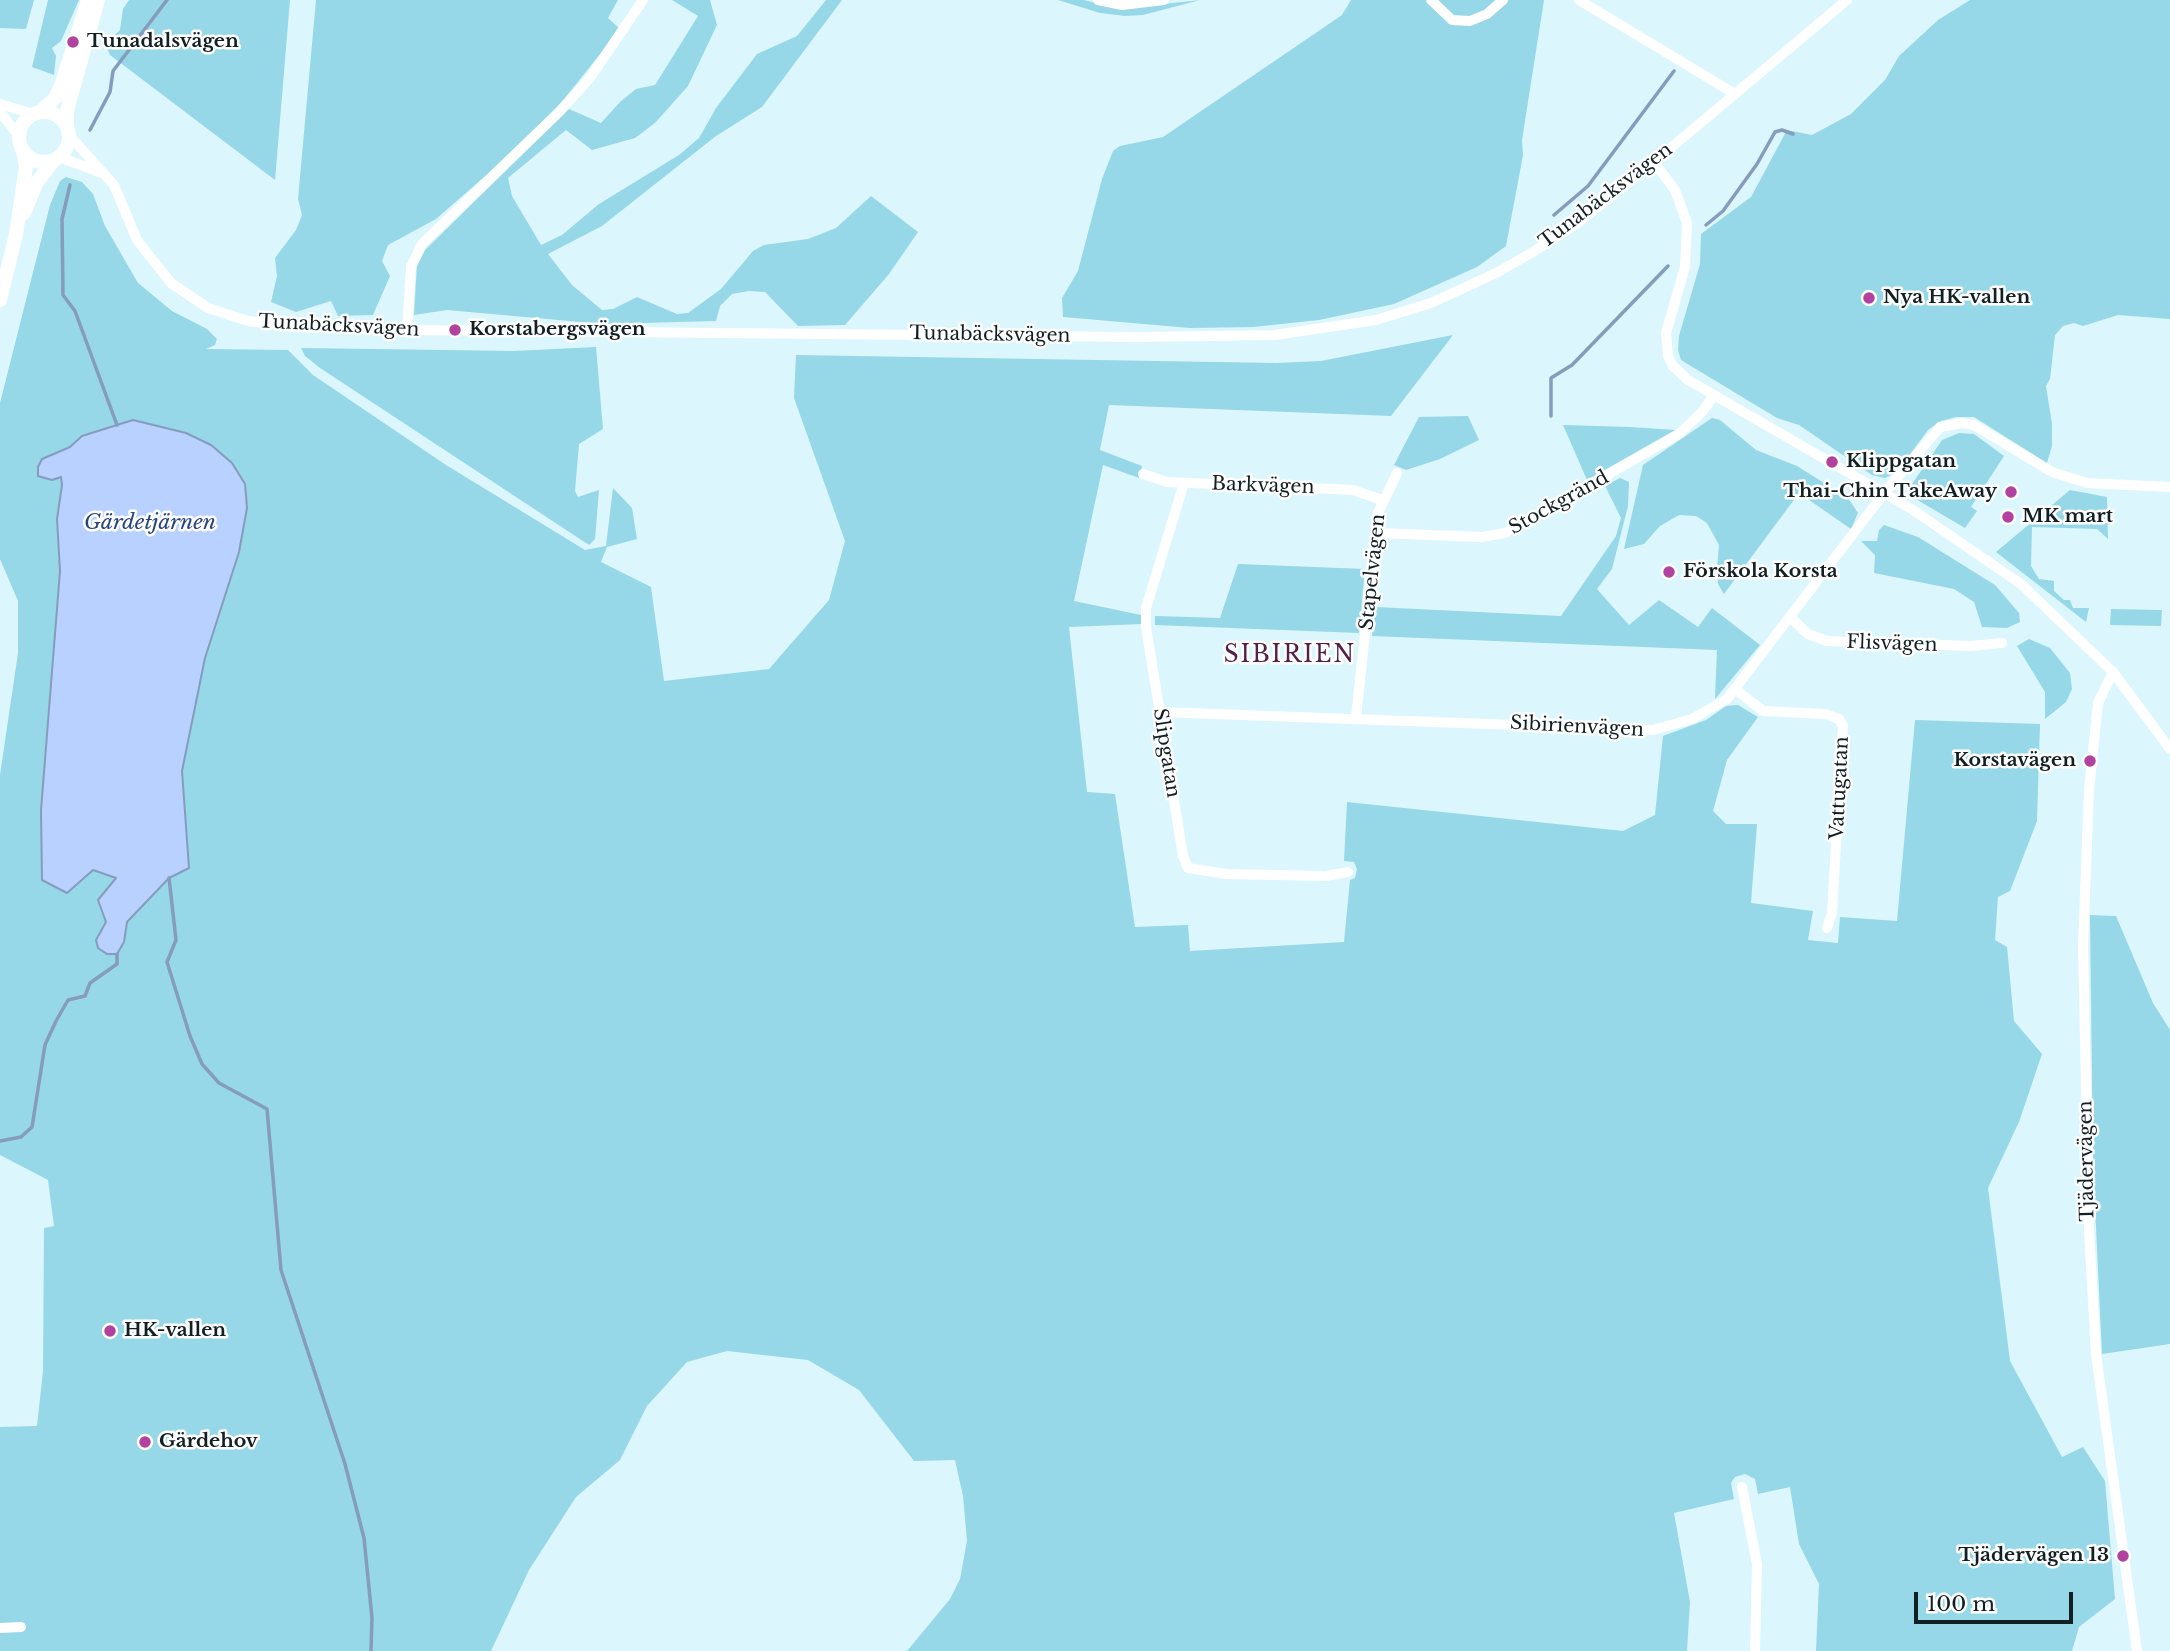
<!DOCTYPE html>
<meta charset="utf-8">
<style>
body{margin:0}
#map{position:relative;width:2170px;height:1651px;overflow:hidden;background:#dcf6fd;font-family:"Libre Baskerville",serif}
canvas{display:block}
.scale{position:absolute;left:1914px;top:1592px;width:159px;height:32px;box-sizing:border-box;border:4px solid #132023;border-top:0;padding-left:9px;font-size:21px;line-height:24px;white-space:nowrap;color:#132023;-webkit-text-stroke:5px #fefefe;paint-order:stroke}
</style>
<div id="map">
<canvas width="2170" height="1651"></canvas>
<div class="scale">100 m</div>
</div>
<script>
const context = document.querySelector('canvas').getContext('2d');
context.lineJoin = 'round';
function fill(path, color) {
  context.fillStyle = color;
  context.fill(path, 'evenodd');
}
function shape(rows) {
  const path = new Path2D();
  for (const r of rows) {
    if (r.length === 3) {
      path.moveTo(r[0] + r[2], r[1]);
      path.arc(r[0], r[1], r[2], 0, 2 * Math.PI);
      continue;
    }
    path.moveTo(r[0], r[1]);
    for (let i = 2; i < r.length; i += 2) path.lineTo(r[i], r[i + 1]);
  }
  return path;
}
function stroke(path, color, width, dash) {
  context.strokeStyle = color;
  context.lineWidth = width;
  context.lineCap = dash ? 'butt' : 'round';
  context.setLineDash(dash || []);
  context.stroke(path);
}
function label(font, color, halo, rows, align = 'center') {
  context.font = font + ' "Libre Baskerville",serif';
  context.lineWidth = 5;
  context.setLineDash([]);
  context.textBaseline = 'middle';
  context.strokeStyle = halo;
  context.fillStyle = color;
  for (const [text, x, y, turn = 0] of rows) {
    context.save();
    context.translate(x, y);
    context.rotate((+turn || 0) * Math.PI / 180);
    context.textAlign = isNaN(turn) ? turn : align;
    if (halo) context.strokeText(text, 0, 0);
    context.fillText(text, 0, 0);
    context.restore();
  }
}
fill(shape([
 [0,0,34,0,26,29,0,28],
 [48,0,79,0,61,41,52,48,56,56,54,75,32,67],
 [129,0,290,0,275,180,110,55,105,44,120,30,123,9],
 [316,0,618,0,608,18,620,29,561,103,515,150,436,219,388,245,382,261,390,276,373,315,338,316,331,301,296,312,271,302,277,276,275,258,296,230,302,215,298,199],
 [672,0,710,0,717,25,688,86,655,123,635,138,592,150,566,130,508,178,512,196,541,245,562,235,599,204,679,155,699,138,716,108,757,54,797,36,826,0,842,0,762,107,716,136,602,226,548,254,572,285,602,310,613,309,637,297,677,314,688,313,721,289,753,251,764,245,808,239,836,228,871,196,918,232,889,274,845,325,798,326,765,292,749,291,732,294,720,306,716,321,603,324,447,310,414,315,417,265,425,250,569,109,601,123,620,102,636,89,655,85,698,16],
 [1058,0,1084,0,1120,9,1200,0,1143,15,1125,16,1100,13],
 [1351,0,1544,0,1522,140,1523,155,1506,246,1477,267,1394,304,1319,320,1253,327,1190,328,1063,317,1062,298,1078,271,1102,179,1113,151,1120,146,1163,137,1342,15],
 [1970,0,2170,0,2170,319,2118,315,2083,326,2074,323,2063,326,2055,335,2050,379,2046,386,2052,424,2052,446,2047,463,1974,417,1956,417,1941,421,1928,430,1897,472,1885,478,1872,475,1799,425,1777,418,1681,360,1678,350,1679,336,1700,264,1701,234,1751,197,1787,130,1812,135,1851,114,1885,80,1899,56,1938,20],
 [66,177,82,182,93,194,105,226,138,283,172,311,207,329,217,339,215,345,206,349,288,350,313,375,446,465,585,550,606,546,613,488,632,508,637,539,607,547,601,562,651,587,664,681,769,669,829,600,845,541,794,398,796,355,1276,363,1321,361,1453,335,1391,416,1109,405,1100,450,1142,466,1139,478,1103,465,1074,601,1141,615,1141,624,1069,627,1087,792,1115,794,1135,927,1188,925,1190,951,1344,942,1350,880,1355,878,1357,869,1354,862,1344,861,1347,802,1623,831,1655,815,1663,736,1706,720,1726,706,1738,705,1758,717,1727,760,1713,811,1726,824,1757,824,1751,903,1813,911,1808,940,1838,943,1840,917,1897,921,1915,720,2040,724,2037,821,2010,891,1998,897,1995,940,2007,947,2014,1021,2042,1054,2019,1122,1988,1188,2010,1361,2062,1457,2083,1447,2105,1481,2115,1599,2079,1627,2072,1651,1816,1651,1819,1584,1799,1544,1790,1487,1758,1494,1755,1479,1745,1474,1735,1477,1731,1483,1734,1499,1674,1513,1690,1602,1687,1651,907,1651,950,1599,960,1579,967,1541,963,1496,955,1460,914,1461,859,1390,808,1360,727,1351,687,1362,647,1406,620,1460,576,1497,529,1570,491,1651,0,1651,0,1427,37,1426,43,1371,44,1228,54,1226,48,1180,0,1155,0,775,18,653,18,601,0,559,0,403,50,205,60,181],
 [133,420,232,463,245,484,247,508,239,552,205,658,182,771,189,868,169,878,127,922,124,942,107,954,98,948,96,941,107,922,117,878,93,870,41,810,60,571,57,519,62,485,61,477,42,459,70,447,82,436],
 [596,347,603,429,579,444,575,491,578,497,599,490,595,539,589,545,320,368,305,356,301,348,514,351],
 [1468,416,1479,440,1440,459,1406,470,1394,465,1419,417],
 [1712,418,1720,420,1756,450,1797,466,1848,498,1858,513,1851,529,1799,493,1724,594,1718,584,1717,569,1719,545,1707,523,1696,516,1679,515,1660,526,1644,544,1624,549,1643,465],
 [1563,425,1630,427,1675,430,1587,480],
 [1959,433,1974,434,2004,456,1971,507,1977,511,1965,528,1914,498,1910,487,1942,440],
 [1620,478,1629,482,1628,506,1612,569,1597,589,1629,625,1659,600,1698,627,1712,608,1760,645,1715,699,1717,650,1372,636,1375,607,1561,616,1616,536,1621,518,1605,486],
 [2070,490,2107,497,2108,539,2097,529,2032,527,2031,566,2039,579,2054,581,2054,591,2064,600,2070,600,2073,608,2089,608,2086,622,1996,552],
 [1884,525,1918,537,1995,585,2019,613,2020,622,2007,628,1982,627,1974,602,1954,589,1874,573,1875,555,1861,541,1877,541,1879,530],
 [1238,564,1365,569,1359,633,1155,625,1155,616,1220,618],
 [2111,609,2162,610,2161,626,2110,625],
 [2029,639,2050,648,2070,673,2072,689,2066,702,2045,719,2045,692,2017,646],
 [2090,915,2116,916,2153,1003,2170,1030,2170,1344,2102,1354,2093,1164]
]), '#96d7e8');
const water = shape([
 [133,420,186,433,211,445,232,463,245,484,247,508,239,552,205,658,182,771,189,868,169,878,127,922,124,942,117,954,107,954,98,948,96,940,106,922,98,900,116,878,93,870,67,893,42,880,41,810,60,571,57,519,62,485,61,477,52,480,38,476,38,467,42,459,70,447,82,436,133,420]
]);
fill(water, '#b8d1ff');
stroke(water, '#869cbd', 2);
stroke(shape([
 [90,130,110,92,113,71,167,0],
 [70,185,62,219,63,295,75,311,117,425],
 [1554,215,1588,186,1674,71],
 [1706,225,1723,211,1757,164,1775,132,1782,130,1793,134],
 [1551,416,1551,378,1572,365,1668,266],
 [169,878,176,940,167,962,190,1036,202,1064,219,1083,267,1109,281,1270,345,1464,364,1538,372,1618,371,1651],
 [0,1141,21,1137,32,1127,45,1045,56,1021,68,1000,85,996,90,983,117,964,117,954]
]), '#869cbd', 3.5);
stroke(shape([
 [1098,0,1122,5,1164,0],
 [1431,0,1452,20,1470,21,1487,14,1503,0],
 [1579,0,1735,94],
 [0,104,33,114],
 [0,112,19,136],
 [69,135,114,185,137,240,171,283,208,308,248,321,297,327,407,330,1137,337,1275,335,1376,320,1431,303,1496,273,1533,252,1576,224,1654,162,1847,0],
 [59,157,102,173],
 [1654,162,1675,190,1687,223,1685,267,1666,333,1668,356,1673,366,1688,380,1913,510,2021,584,2113,672,2170,749],
 [407,330,411,267,422,244,559,112,590,78,643,0],
 [1143,474,1167,482,1353,490,1382,500],
 [1184,483,1146,608,1146,627,1183,856,1188,868,1226,874,1326,876,1348,872],
 [1377,533,1482,537,1505,533,1679,434,1702,412,1714,395],
 [1790,617,1808,634,1827,641,1971,646,2002,643],
 [2113,672,2098,703,2089,790,2083,946,2089,1231,2096,1354,2137,1651],
 [1735,689,1763,711,1825,714,1839,719,1843,726,1832,913,1827,928],
 [1160,712,1653,730,1692,719,1727,699,1885,492,1940,427,1962,423,1974,425,2052,472,2087,483,2170,487],
 [1356,717,1378,513,1397,473],
 [1742,1487,1757,1564,1755,1651],
 [0,1628,21,1627]
]), '#fff', 10);
stroke(shape([
 [40,112,56,97,62,83,88,0],
 [44,137,25],
 [67,127,67,110,98,0],
 [24,213,37,182,54,160],
 [0,300,16,234,26,166,23,150]
]), '#fff', 14);
for (const [x, y, r, color] of [
 [73,42,7,"#b142a0"],
 [1869,298,7,"#b142a0"],
 [455,330,7,"#b142a0"],
 [1832,462,7,"#b142a0"],
 [2011,492,7,"#b142a0"],
 [2008,517,7,"#b142a0"],
 [1669,572,7,"#b142a0"],
 [2090,761,7,"#b142a0"],
 [110,1331,7,"#b142a0"],
 [145,1442,7,"#b142a0"],
 [2123,1556,7,"#b142a0"]
]) {
  const dot = new Path2D();
  dot.arc(x, y, r, 0, 2 * Math.PI);
  context.fillStyle = color;
  context.fill(dot);
  stroke(dot, '#fefefe', 2.5);
}
label('bold 19px', '#132023', '#fefefe', [
 ["Tunadalsvägen",87,42],
 ["Nya HK-vallen",1883,298],
 ["Korstabergsvägen",469,330],
 ["Klippgatan",1846,462],
 ["Thai-Chin TakeAway",1997,492,"right"],
 ["MK mart",2022,517],
 ["Förskola Korsta",1683,572],
 ["Korstavägen",2076,761,"right"],
 ["HK-vallen",124,1331],
 ["Gärdehov",159,1442],
 ["Tjädervägen 13",2109,1556,"right"]
], 'left');
label('19px', '#132023', '#fefefe', [
 ["Tunabäcksvägen",1606,196,-37],
 ["Tunabäcksvägen",339,326,3],
 ["Tunabäcksvägen",990,335,1],
 ["Barkvägen",1263,486,2],
 ["Stockgränd",1559,503,-29],
 ["Stapelvägen",1373,572,-84],
 ["Flisvägen",1892,644,2],
 ["Sibirienvägen",1577,727,3],
 ["Slipgatan",1166,753,81],
 ["Vattugatan",1840,788,-87],
 ["Tjädervägen",2087,1161,-91]
]);
label('italic 21px', '#29447c', '#fefefe', [
 ["Gärdetjärnen",150,523]
]);
context.letterSpacing = '2px';
label('23px', '#531e4b', '#fefefe', [
 ["SIBIRIEN",1290,656]
]);
context.letterSpacing = '0px';
</script>
